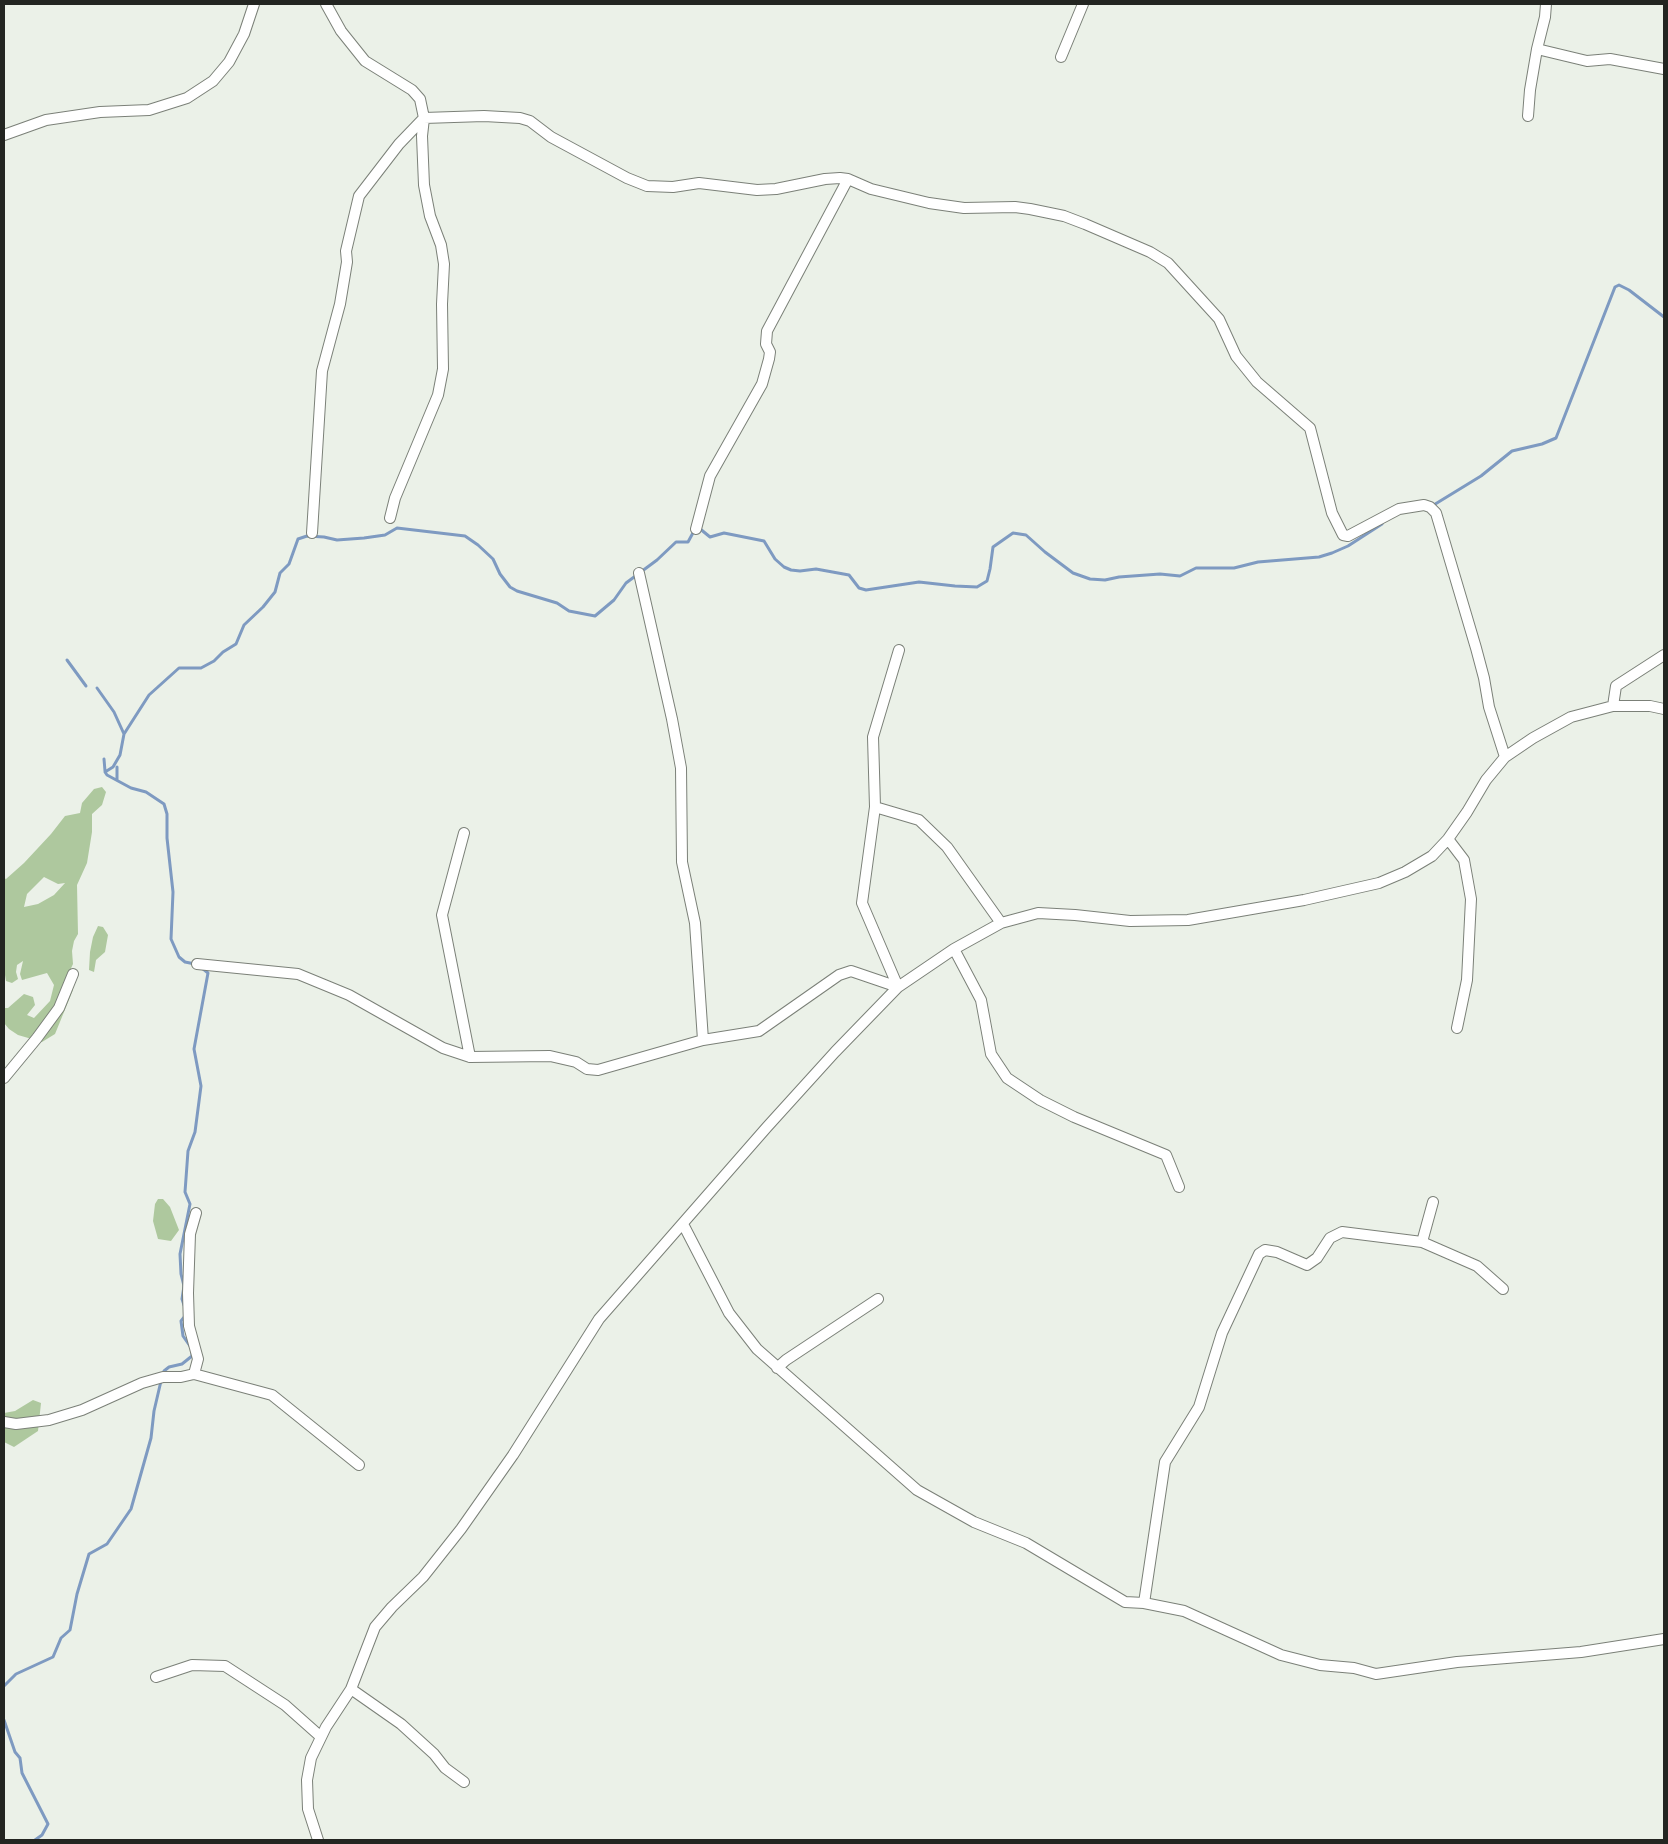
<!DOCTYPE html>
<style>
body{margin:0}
#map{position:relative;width:1668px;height:1844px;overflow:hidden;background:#ebf1e8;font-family:Roboto,sans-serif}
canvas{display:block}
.frame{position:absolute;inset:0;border:5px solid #232521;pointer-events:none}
</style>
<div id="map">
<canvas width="1668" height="1844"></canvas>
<div class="frame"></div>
</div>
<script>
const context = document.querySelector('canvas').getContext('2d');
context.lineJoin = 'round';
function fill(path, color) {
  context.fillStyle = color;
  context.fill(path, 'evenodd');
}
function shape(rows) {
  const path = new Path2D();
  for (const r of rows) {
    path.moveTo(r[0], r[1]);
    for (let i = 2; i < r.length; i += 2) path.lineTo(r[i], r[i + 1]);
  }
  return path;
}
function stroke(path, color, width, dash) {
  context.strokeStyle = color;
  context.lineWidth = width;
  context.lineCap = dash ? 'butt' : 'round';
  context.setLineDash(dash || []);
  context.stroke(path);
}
fill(shape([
 [102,787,106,792,102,805,92,814,92,832,87,863,77,885,78,934,74,941,72,951,73,964,66,979,73,990,55,1034,42,1042,18,1035,9,1029,4,1023,4,1008,8,1008,24,994,33,997,35,1005,27,1015,34,1018,50,1001,54,985,47,973,22,980,20,974,23,961,17,965,16,972,18,979,12,983,6,981,5,975,4,976,4,878,6,879,24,863,51,834,65,816,80,813,82,803,94,789],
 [44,877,58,884,65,883,54,895,38,904,24,907,27,894],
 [98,926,103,927,108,935,105,952,96,960,94,972,89,970,90,952,93,937],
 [158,1199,163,1199,170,1207,179,1230,171,1241,158,1239,153,1221,155,1204],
 [33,1400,41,1403,38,1431,14,1447,4,1442,4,1413,15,1411]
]), '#aec89e');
stroke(shape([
 [1432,506,1481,476,1512,451,1542,444,1556,438,1615,287,1619,285,1629,290,1664,317],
 [699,528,710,537,724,533,764,541,775,559,784,567,791,570,800,571,816,569,849,575,859,588,866,590,919,582,955,586,977,587,987,581,990,569,993,547,1013,533,1026,535,1045,552,1073,573,1090,579,1105,580,1119,577,1160,574,1180,576,1196,568,1234,568,1258,562,1319,557,1332,553,1348,546,1382,524],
 [67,660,86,686],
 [97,688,114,712,124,734],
 [104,759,105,771],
 [117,767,117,780],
 [195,964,185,962,179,957,171,939,173,892,167,838,167,814,164,804,146,792,131,788,107,775,105,772,113,767,120,755,124,734,149,695,179,668,201,668,214,661,223,652,236,644,244,625,263,607,275,592,280,573,289,564,298,539,307,536,324,537,337,540,364,538,385,535,397,528,465,536,478,545,493,559,500,574,510,587,517,591,557,603,569,611,595,616,614,600,626,583,657,560,676,542,688,542,694,531],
 [184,1305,182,1299,184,1286,181,1274,180,1254,190,1204,185,1192,188,1151,195,1132,201,1086,194,1049,208,973,202,968],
 [164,1376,164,1371,169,1367,182,1364,192,1356,192,1349,183,1336,181,1321,185,1316],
 [4,1686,16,1674,53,1657,61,1638,70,1630,77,1594,89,1554,107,1544,131,1509,151,1438,154,1411,161,1381],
 [4,1720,15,1752,20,1758,22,1773,48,1824,42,1835,35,1840]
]), '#7e9ac1', 3);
const minor = shape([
 [326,4,341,31,365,61,412,90,420,99,424,118,422,136,424,185,430,216,441,245,444,264,442,304,443,369,438,395,395,498,390,518],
 [1537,49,1587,61,1610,59,1664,69],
 [1061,57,1083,4],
 [1528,116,1530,90,1537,49,1545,17,1546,4],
 [4,135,46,120,100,112,149,110,187,98,213,81,229,62,244,34,254,4],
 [696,529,710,476,762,384,769,359,770,352,766,344,767,331,848,179],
 [312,533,322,371,340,304,347,262,346,251,359,196,399,144,424,118,484,116,520,118,530,121,551,137,627,178,647,186,673,187,699,183,757,190,776,189,825,179,840,178,848,179,871,189,929,203,964,208,1015,207,1030,209,1064,216,1085,224,1150,252,1168,263,1219,319,1236,356,1257,382,1310,428,1332,513,1343,535,1348,536,1399,509,1424,505,1430,507,1436,513,1476,648,1484,678,1489,707,1505,757],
 [639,573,672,719,681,768,682,862,695,923,703,1040],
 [1613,706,1616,686,1664,655],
 [875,807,919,820,947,847,1001,923],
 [464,833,442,915,470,1057],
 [1448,839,1464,860,1471,899,1467,980,1457,1028],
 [954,949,981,1000,991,1054,1007,1078,1040,1100,1074,1117,1166,1155,1179,1187],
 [197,964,298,974,349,995,443,1048,470,1057,550,1056,576,1062,587,1069,598,1070,703,1040,759,1031,839,975,851,971,898,987,862,903,875,807,873,737,899,650],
 [4,1078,37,1038,59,1008,73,974],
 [683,1224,729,1313,757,1349,917,1490,974,1522,1026,1543,1125,1602,1144,1603,1184,1611,1281,1655,1320,1665,1354,1668,1376,1674,1457,1662,1581,1652,1664,1639],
 [1422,1242,1433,1202],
 [777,1368,786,1360,878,1299],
 [194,1374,272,1395,359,1465],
 [4,1422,16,1424,49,1420,82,1410,142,1383,163,1377,181,1377,194,1374,198,1359,189,1326,188,1293,190,1234,196,1213],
 [1144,1603,1165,1462,1199,1407,1222,1333,1259,1254,1265,1250,1277,1252,1307,1265,1317,1258,1330,1238,1342,1232,1422,1242,1477,1266,1503,1289],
 [156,1677,192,1665,225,1666,285,1705,321,1737],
 [351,1689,401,1724,434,1754,445,1768,464,1782],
 [318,1840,308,1809,307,1780,311,1758,326,1727,351,1689,375,1627,392,1607,423,1577,461,1529,513,1455,599,1319,767,1127,835,1052,898,987,954,949,1001,923,1038,913,1075,915,1130,921,1188,920,1304,900,1379,883,1405,872,1432,856,1448,839,1467,812,1486,780,1505,757,1533,738,1571,717,1613,706,1650,706,1664,709]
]);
stroke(minor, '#7b8078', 12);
stroke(minor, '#fff', 10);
</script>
